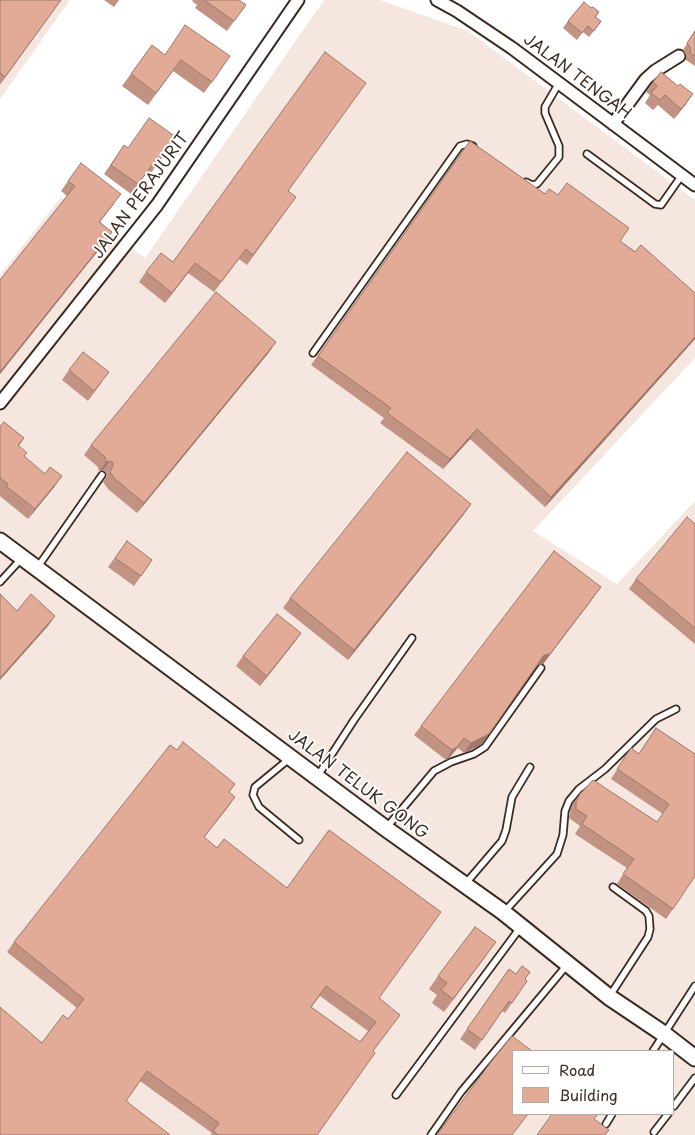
<!DOCTYPE html>
<style>
body{margin:0}
#map{position:relative;width:695px;height:1135px;overflow:hidden;background:#fff;font-family:"Playpen Sans",sans-serif}
canvas{display:block}
.legend{position:absolute;left:512px;top:1050px;width:162px;height:65px;box-sizing:border-box;background:#fff;border:1px solid #b1aaa5;margin:0;padding:6px 9px;list-style:none;font-size:15px;color:#3b2a1e}
.legend li{display:flex;align-items:center;gap:10px;height:25px}
.legend b{width:25px;border:1px solid #b1aaa5}
</style>
<div id="map">
<canvas width="695" height="1135"></canvas>
<ul class="legend">
<li><b style="height:6px;background:#fff"></b>Road</li>
<li><b style="height:14px;background:#e1ab97"></b>Building</li>
</ul>
</div>
<script>
const context = document.querySelector('canvas').getContext('2d');
context.lineJoin = 'round';
function fill(path, color) {
  context.fillStyle = color;
  context.fill(path, 'evenodd');
}
function shape(rows) {
  const path = new Path2D();
  for (const r of rows) {
    path.moveTo(r[0], r[1]);
    for (let i = 2; i < r.length; i += 2) path.lineTo(r[i], r[i + 1]);
  }
  return path;
}
function stroke(path, color, width, dash) {
  context.strokeStyle = color;
  context.lineWidth = width;
  context.lineCap = dash ? 'butt' : 'round';
  context.setLineDash(dash || []);
  context.stroke(path);
}
function label(font, color, halo, rows, align = 'center') {
  context.font = font + ' "Playpen Sans",sans-serif';
  context.lineWidth = 4;
  context.setLineDash([]);
  context.textBaseline = 'middle';
  context.strokeStyle = halo;
  context.fillStyle = color;
  for (const [text, x, y, turn = 0] of rows) {
    context.save();
    context.translate(x, y);
    context.rotate((+turn || 0) * Math.PI / 180);
    context.textAlign = isNaN(turn) ? turn : align;
    if (halo) context.strokeText(text, 0, 0);
    context.fillText(text, 0, 0);
    context.restore();
  }
}
fill(shape([
 [0,0,70,0,0,99],
 [324,0,380,0,468,31,695,200,695,358,533,531,617,584,695,501,695,1135,0,1135,0,275,61,197,145,258],
 [514,1051,674,1051,674,1114,514,1114]
]), '#f6e6e0');
const lane = shape([
 [587,154,655,204,661,205,682,175],
 [526,182,532,185,537,184,559,157,559,146,545,113,545,107,559,83],
 [313,353,460,146,467,144,473,146],
 [37,568,102,475],
 [0,582,21,559],
 [289,759,255,787,253,795,259,807,299,840],
 [317,777,354,720,412,638],
 [387,827,434,771,451,762,474,754,485,747,541,668],
 [466,883,502,841,506,830,512,797,530,767],
 [505,911,557,854,563,835,565,811,569,801,579,789,605,769,656,719,676,709],
 [609,997,648,937,650,929,649,916,646,911,613,887],
 [653,1051,695,986],
 [396,1095,520,928],
 [674,1106,695,1078],
 [606,1124,612,1114],
 [654,1132,668,1114],
 [431,1135,461,1092,567,965]
]);
const street = shape([
 [437,0,457,11,512,48,695,185],
 [613,124,646,79,655,71,679,56],
 [0,403,157,205,298,0]
]);
const secondary = shape([
 [0,541,385,828,503,912,609,997,664,1034,695,1058]
]);
stroke(lane, '#3b2a1e', 9);
stroke(street, '#3b2a1e', 15);
stroke(secondary, '#3b2a1e', 19);
stroke(lane, '#fff', 5.5);
stroke(street, '#fff', 11);
stroke(secondary, '#fff', 15);
fill(shape([
 [0,0,61,0,0,85],
 [104,0,119,0,114,7],
 [193,0,239,0,246,5,227,31,195,8,197,5,192,1],
 [591,8,599,12,596,17,601,22,589,37,583,32,577,40,563,28,568,21],
 [695,31,695,66,686,60,686,55,683,50],
 [152,45,164,55,230,56,204,93,173,71,148,105,122,86],
 [653,82,686,104,674,119,658,105,653,110,645,103,650,95,646,92],
 [176,137,151,173,148,171,131,194,104,174,124,145,128,148],
 [470,141,545,194,620,241,695,293,695,339,545,507,470,439,443,469,380,423,384,418,311,365],
 [68,181,114,204,100,222,112,232,105,242,0,374,0,280,67,196,61,191],
 [288,191,296,197,247,265,239,259,214,292,188,273,165,303,139,282,146,272,173,262],
 [270,351,137,513,108,489,103,482,107,476,106,473,103,470,99,472,98,467,84,455,91,445],
 [69,370,102,382,88,401,62,380],
 [0,426,24,438,19,446,24,456,55,486,28,519,0,496],
 [471,504,464,514,348,660,283,608,290,598],
 [695,524,695,644,629,589,636,579],
 [127,541,152,560,134,586,108,567],
 [594,597,543,664,537,665,482,744,464,753,458,748,450,757,446,760,414,735,421,726],
 [301,633,260,686,236,666,243,656],
 [656,728,695,754,673,909,666,919,617,884,627,868,575,834,580,826,569,818,570,812,573,803,580,794,657,822,663,814,611,779,631,748,639,754],
 [177,750,235,784,229,792,228,807,204,837,379,999,373,1052,317,1135,210,1135,212,1133,140,1081,126,1101,42,1043,68,1019,77,1008,7,952,14,942],
 [320,996,368,1031,360,1042,311,1007],
 [487,955,444,1012,432,1003,437,995,429,989,438,976],
 [509,969,527,981,505,1013,502,1011,475,1050,460,1039]
]), '#c29382');
fill(shape([
 [693,94,686,104,674,119,681,109],
 [112,232,105,242,0,374,0,372],
 [195,263,188,273,165,303,172,293],
 [695,337,695,339,545,507,551,497],
 [276,342,270,351,137,513,144,503],
 [477,429,470,439,443,469,450,459],
 [110,461,103,470,99,472,106,462],
 [62,476,55,486,28,519,35,509],
 [471,504,464,514,348,660,354,650],
 [601,587,543,664,537,665,482,744,464,753,471,743],
 [55,616,48,626,0,680,0,678],
 [301,633,294,643,260,686,267,676],
 [464,738,450,757,446,760,452,750],
 [235,797,228,807,197,846,204,837]
]), '#9e786a');
const building = shape([
 [0,0,61,0,5,77,0,73,0,0],
 [204,0,239,0,246,5,234,21,204,0],
 [584,2,591,8,593,7,599,12,595,17,601,21,594,31,588,26,582,33,568,21,584,2],
 [185,25,230,56,212,82,181,60,156,93,131,74,152,45,165,55,185,25],
 [695,31,695,56,690,53,691,49,687,43,695,31],
 [325,52,366,83,288,191,296,197,253,255,246,249,221,282,195,263,172,293,146,272,161,253,173,262,325,52],
 [661,72,678,86,680,84,693,94,681,109,665,95,660,100,651,93,657,86,653,82,661,72],
 [149,118,176,137,158,163,155,161,138,184,111,165,124,145,128,148,149,118],
 [470,141,545,194,549,189,558,195,567,183,629,228,620,241,635,252,641,245,695,293,695,337,551,497,477,429,450,459,387,413,391,408,318,356,470,141],
 [81,163,121,194,99,222,112,232,0,372,0,280,75,186,68,181,81,163],
 [216,292,276,342,144,503,115,479,110,472,113,466,113,463,110,461,106,462,105,457,91,445,216,292],
 [83,352,109,372,94,391,69,370,83,352],
 [4,422,24,438,18,445,27,453,24,456,45,474,50,467,62,476,35,509,6,486,8,484,0,478,0,426,4,422],
 [407,452,471,504,354,650,290,598,407,452],
 [687,517,695,524,695,628,636,579,687,517],
 [127,541,152,560,141,576,115,558,127,541],
 [554,551,601,587,550,654,544,655,489,734,471,743,464,738,457,747,452,750,421,726,554,551],
 [0,594,17,611,31,594,55,616,0,678,0,594],
 [277,614,301,633,267,676,243,656,277,614],
 [656,728,695,754,695,876,673,909,623,874,634,859,582,824,587,816,576,809,576,802,580,794,593,780,657,822,669,804,617,769,631,748,639,754,656,728],
 [183,742,235,784,229,792,235,797,204,837,217,848,224,839,287,888,329,830,441,912,379,998,400,1015,373,1051,375,1053,317,1135,219,1135,213,1131,219,1123,147,1071,126,1101,170,1135,0,1135,0,1007,42,1043,63,1015,68,1019,84,999,14,942,170,745,177,750,183,742],
 [326,986,376,1022,360,1042,311,1007,326,986],
 [475,927,496,942,453,999,441,990,447,983,438,976,475,927],
 [522,966,530,972,525,979,527,981,512,1003,509,1001,482,1040,467,1029,509,969,516,974,522,966],
 [512,1036,532,1051,514,1051,514,1114,528,1114,512,1135,437,1135,491,1062,512,1036],
 [552,1114,598,1114,594,1119,609,1130,605,1135,537,1135,552,1114]
]);
fill(building, '#e1ab97');
stroke(building, '#9e786a', 1);
label('16px', '#3b2a1e', '#fff', [
 ["JALAN TENGAH",577,77,37],
 ["JALAN PERAJURIT",141,196,-54],
 ["JALAN TELUK GONG",358,785,37]
]);
</script>
